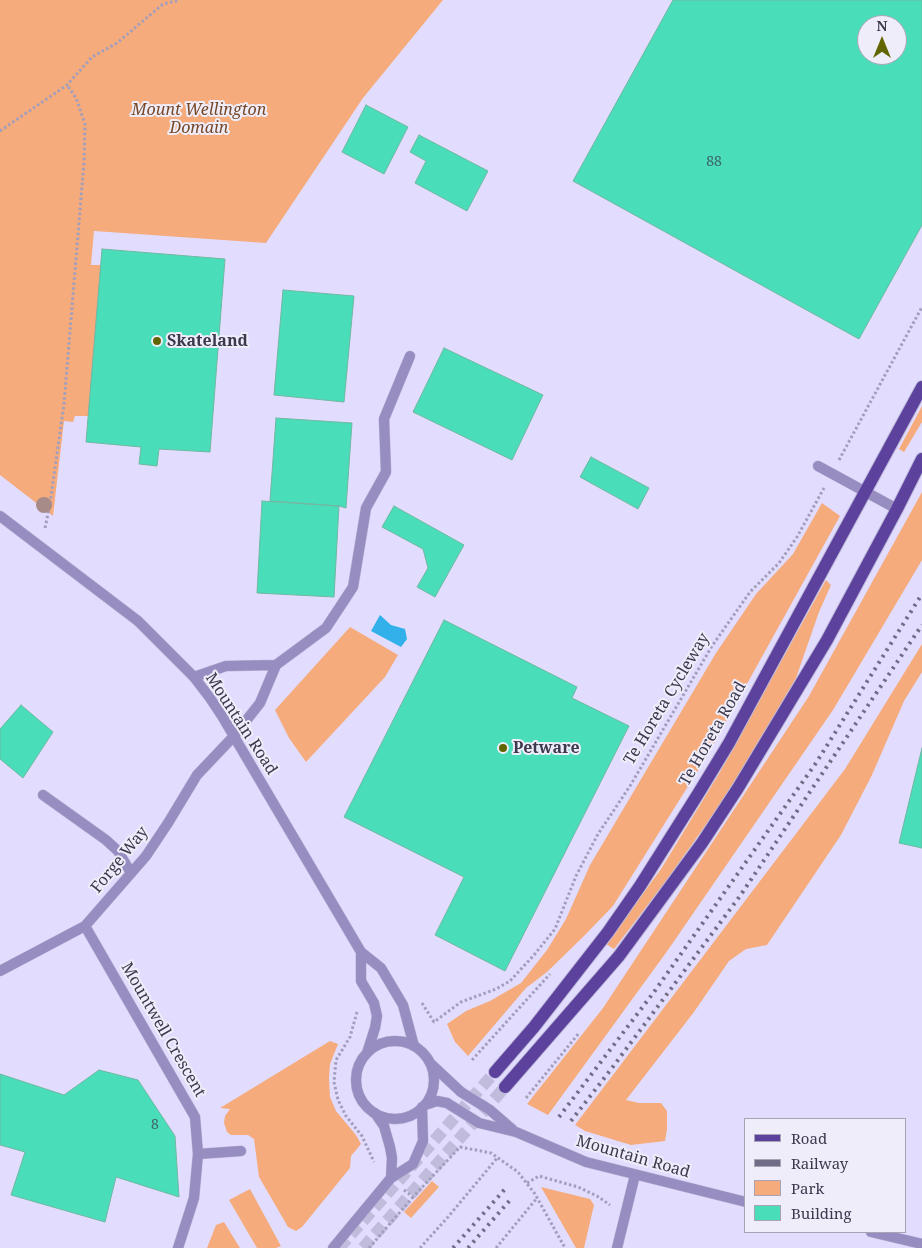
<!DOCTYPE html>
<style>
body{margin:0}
#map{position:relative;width:922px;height:1248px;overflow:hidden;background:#e2ddff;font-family:"Noto Serif",serif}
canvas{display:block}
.legend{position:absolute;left:744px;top:1118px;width:162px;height:115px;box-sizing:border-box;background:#efedf9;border:1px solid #a7a5b5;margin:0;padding:6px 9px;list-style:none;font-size:15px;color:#3c384e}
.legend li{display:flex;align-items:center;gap:10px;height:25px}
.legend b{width:25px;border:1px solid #a7a5b5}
.north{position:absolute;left:857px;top:15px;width:50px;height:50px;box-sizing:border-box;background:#efedf9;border:1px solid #a7a5b5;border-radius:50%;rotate:0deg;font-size:14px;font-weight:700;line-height:20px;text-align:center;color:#3c384e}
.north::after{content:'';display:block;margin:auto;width:18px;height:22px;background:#606501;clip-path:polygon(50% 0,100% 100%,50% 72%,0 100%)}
</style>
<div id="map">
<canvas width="922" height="1248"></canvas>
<ul class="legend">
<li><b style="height:6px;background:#5c419d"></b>Road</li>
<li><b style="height:6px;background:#716d87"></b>Railway</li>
<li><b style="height:14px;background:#f5ab7c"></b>Park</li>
<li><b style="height:14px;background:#49ddb9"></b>Building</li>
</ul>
<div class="north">N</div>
</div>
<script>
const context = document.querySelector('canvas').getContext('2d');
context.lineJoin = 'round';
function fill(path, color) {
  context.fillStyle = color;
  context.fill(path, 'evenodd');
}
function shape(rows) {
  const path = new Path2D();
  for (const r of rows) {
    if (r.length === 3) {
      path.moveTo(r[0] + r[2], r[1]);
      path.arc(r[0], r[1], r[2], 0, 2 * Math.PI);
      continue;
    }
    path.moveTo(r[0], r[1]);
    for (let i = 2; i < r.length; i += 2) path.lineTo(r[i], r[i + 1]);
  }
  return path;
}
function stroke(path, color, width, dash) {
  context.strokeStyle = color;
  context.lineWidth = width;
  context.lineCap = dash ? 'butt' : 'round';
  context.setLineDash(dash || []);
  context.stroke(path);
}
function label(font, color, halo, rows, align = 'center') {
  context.font = font + ' "Noto Serif",serif';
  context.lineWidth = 4;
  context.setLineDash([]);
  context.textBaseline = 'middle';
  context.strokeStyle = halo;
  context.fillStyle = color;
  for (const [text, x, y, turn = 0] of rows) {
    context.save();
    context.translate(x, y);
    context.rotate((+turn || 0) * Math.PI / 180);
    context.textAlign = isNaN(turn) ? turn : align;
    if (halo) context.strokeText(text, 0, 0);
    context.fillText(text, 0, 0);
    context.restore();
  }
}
fill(shape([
 [0,0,443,0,363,98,266,243,94,231,91,265,101,265,89,416,75,416,73,422,64,421,53,516,0,475],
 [922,406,922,422,904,452,899,449],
 [922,492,922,560,833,710,668,950,548,1115,527,1104,603,1008,809,696],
 [822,503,840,516,707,756,613,906,584,936,547,972,526,988,468,1056,455,1042,447,1024,466,1011,490,1001,521,983,547,950,566,919,590,865,716,653,756,594,793,554],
 [826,580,831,585,819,612,796,678,734,785,666,881,614,949,606,944,661,869,720,772],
 [350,627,398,655,385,677,306,762,289,738,275,710],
 [922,644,922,672,904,701,872,775,841,835,767,945,746,949,729,961,694,1012,626,1100,639,1103,661,1103,667,1111,667,1129,665,1141,631,1145,585,1131,575,1125,845,769],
 [330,1041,338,1044,330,1064,329,1078,330,1097,336,1111,356,1135,361,1144,351,1156,350,1168,302,1227,296,1231,288,1227,259,1177,254,1139,248,1135,231,1135,227,1132,224,1123,225,1116,230,1109,220,1108],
 [432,1181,439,1187,411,1218,404,1212],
 [541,1187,590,1199,594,1205,584,1248,576,1248],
 [250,1189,281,1246,276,1248,257,1248,229,1200],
 [224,1222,240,1248,207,1248,216,1225]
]), '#f5ab7c');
fill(shape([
 [380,615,391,625,405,629,407,639,401,647,371,631]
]), '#31b0e9');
const building = shape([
 [673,0,922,0,922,225,859,339,573,181,673,0],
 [867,25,897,25,897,55,867,55,867,25],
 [366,105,408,127,384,174,342,152,366,105],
 [419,135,488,171,467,211,415,183,426,161,410,152,419,135],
 [102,249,225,259,210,452,159,449,157,466,139,464,141,447,86,442,102,249],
 [283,290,354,296,344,402,274,395,283,290],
 [444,348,543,395,512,460,413,412,444,348],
 [276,418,352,423,346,508,339,506,270,501,276,418],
 [591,457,649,488,638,509,580,477,591,457],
 [262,501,339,506,334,597,257,593,262,501],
 [394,506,464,545,435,597,417,587,428,568,423,549,382,527,394,506],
 [444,620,577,687,572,698,629,726,505,971,435,935,464,877,344,817,444,620],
 [21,705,53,732,23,778,0,759,0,729,21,705],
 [922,748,922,848,899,843,922,748],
 [99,1070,138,1080,175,1136,179,1197,116,1177,105,1222,11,1195,25,1152,0,1145,0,1074,64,1095,99,1070]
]);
fill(building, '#49ddb9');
stroke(building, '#71b7a2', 1);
stroke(shape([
 [339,1248,495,1072],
 [363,1248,505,1087]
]), '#c1bcdc', 12, [12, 6]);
const lane = shape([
 [818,466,897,509],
 [194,677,226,666,276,665,326,628,353,587,366,508,386,472,384,419,410,356],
 [234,736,260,703,276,665],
 [43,795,106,840,118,851,131,873]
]);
const street = shape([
 [0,516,138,621,194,677,210,698,222,716,361,952,381,968,403,1005,414,1046],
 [85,926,195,1117,198,1154,241,1151],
 [361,952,361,981,374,1003,377,1016,375,1028,367,1053],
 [0,971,85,926,146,856,168,823,197,775,234,736],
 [395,1080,39],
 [431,1064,461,1092],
 [425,1105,437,1101,447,1103],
 [375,1113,384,1126,390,1147,392,1158,391,1178],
 [586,1162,746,1202],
 [871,1232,922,1244],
 [178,1248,194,1198,198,1154],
 [333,1248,391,1178,413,1164,423,1141,422,1107],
 [617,1248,635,1175]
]);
const primary = shape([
 [495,1072,534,1027,608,932,640,886,698,794,729,743,922,387],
 [505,1087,619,956,702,843,738,788,827,640,897,509,922,459]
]);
stroke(lane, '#bdb9d8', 11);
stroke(street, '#bdb9d8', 11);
stroke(primary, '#bdb9d8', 14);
stroke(shape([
 [0,131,67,85,92,57,117,43,163,4,180,0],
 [839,460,922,307],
 [45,528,50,504,64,404,84,162,85,124,76,98,67,85],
 [422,1003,434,1022,461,1002,496,989,510,981,534,955,555,929,576,876,598,834,630,786,712,646,750,592,779,563,797,537,824,488],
 [357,1012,350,1037,336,1060,334,1082,338,1100,346,1116,362,1136,374,1162],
 [472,1060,550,974],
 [526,1098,579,1033],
 [527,1183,539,1176,578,1187,597,1196,610,1205],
 [404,1190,413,1197,460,1147,491,1153,518,1172,535,1194,565,1248],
 [369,1248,413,1197],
 [420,1248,448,1217,498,1157],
 [496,1248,537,1198]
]), '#a39ebb', 3, [2.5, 2.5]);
stroke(lane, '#978dc0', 10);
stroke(street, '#978dc0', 10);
stroke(primary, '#5c419d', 12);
stroke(shape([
 [559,1117,654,992,816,763,922,594],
 [571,1121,612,1068,740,896,922,625],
 [453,1248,505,1189],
 [468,1248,511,1199]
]), '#716d87', 4, [2.5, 5]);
const streetBridge = shape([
 [461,1092,490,1110,513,1130],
 [447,1103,479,1123,516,1132,586,1162]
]);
stroke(streetBridge, '#bdb9d8', 11, []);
stroke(streetBridge, '#978dc0', 10);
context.fillStyle = '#a78b89';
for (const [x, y] of [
 [44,505]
]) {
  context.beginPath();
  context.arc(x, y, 8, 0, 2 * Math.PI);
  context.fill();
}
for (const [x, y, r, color] of [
 [157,341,5,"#606501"],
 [503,748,5,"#606501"]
]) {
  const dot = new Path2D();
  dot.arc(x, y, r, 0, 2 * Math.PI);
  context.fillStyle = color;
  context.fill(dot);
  stroke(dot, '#efedf9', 2);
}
label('14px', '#3f6169', null, [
 ["88",714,162],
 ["8",155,1125]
]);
label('italic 16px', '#774828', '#efedf9', [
 ["Mount Wellington",199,110],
 ["Domain",199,128]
]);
label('bold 16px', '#3c384e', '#efedf9', [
 ["Skateland",167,341],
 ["Petware",513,748]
], 'left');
label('16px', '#3c384e', '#efedf9', [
 ["Te Horeta Cycleway",667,699,-59],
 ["Mountain Road",241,724,57],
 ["Te Horeta Road",713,734,-60],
 ["Forge Way",120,860,-51],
 ["Mountwell Crescent",163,1030,60],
 ["Mountain Road",633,1157,16]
]);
</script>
